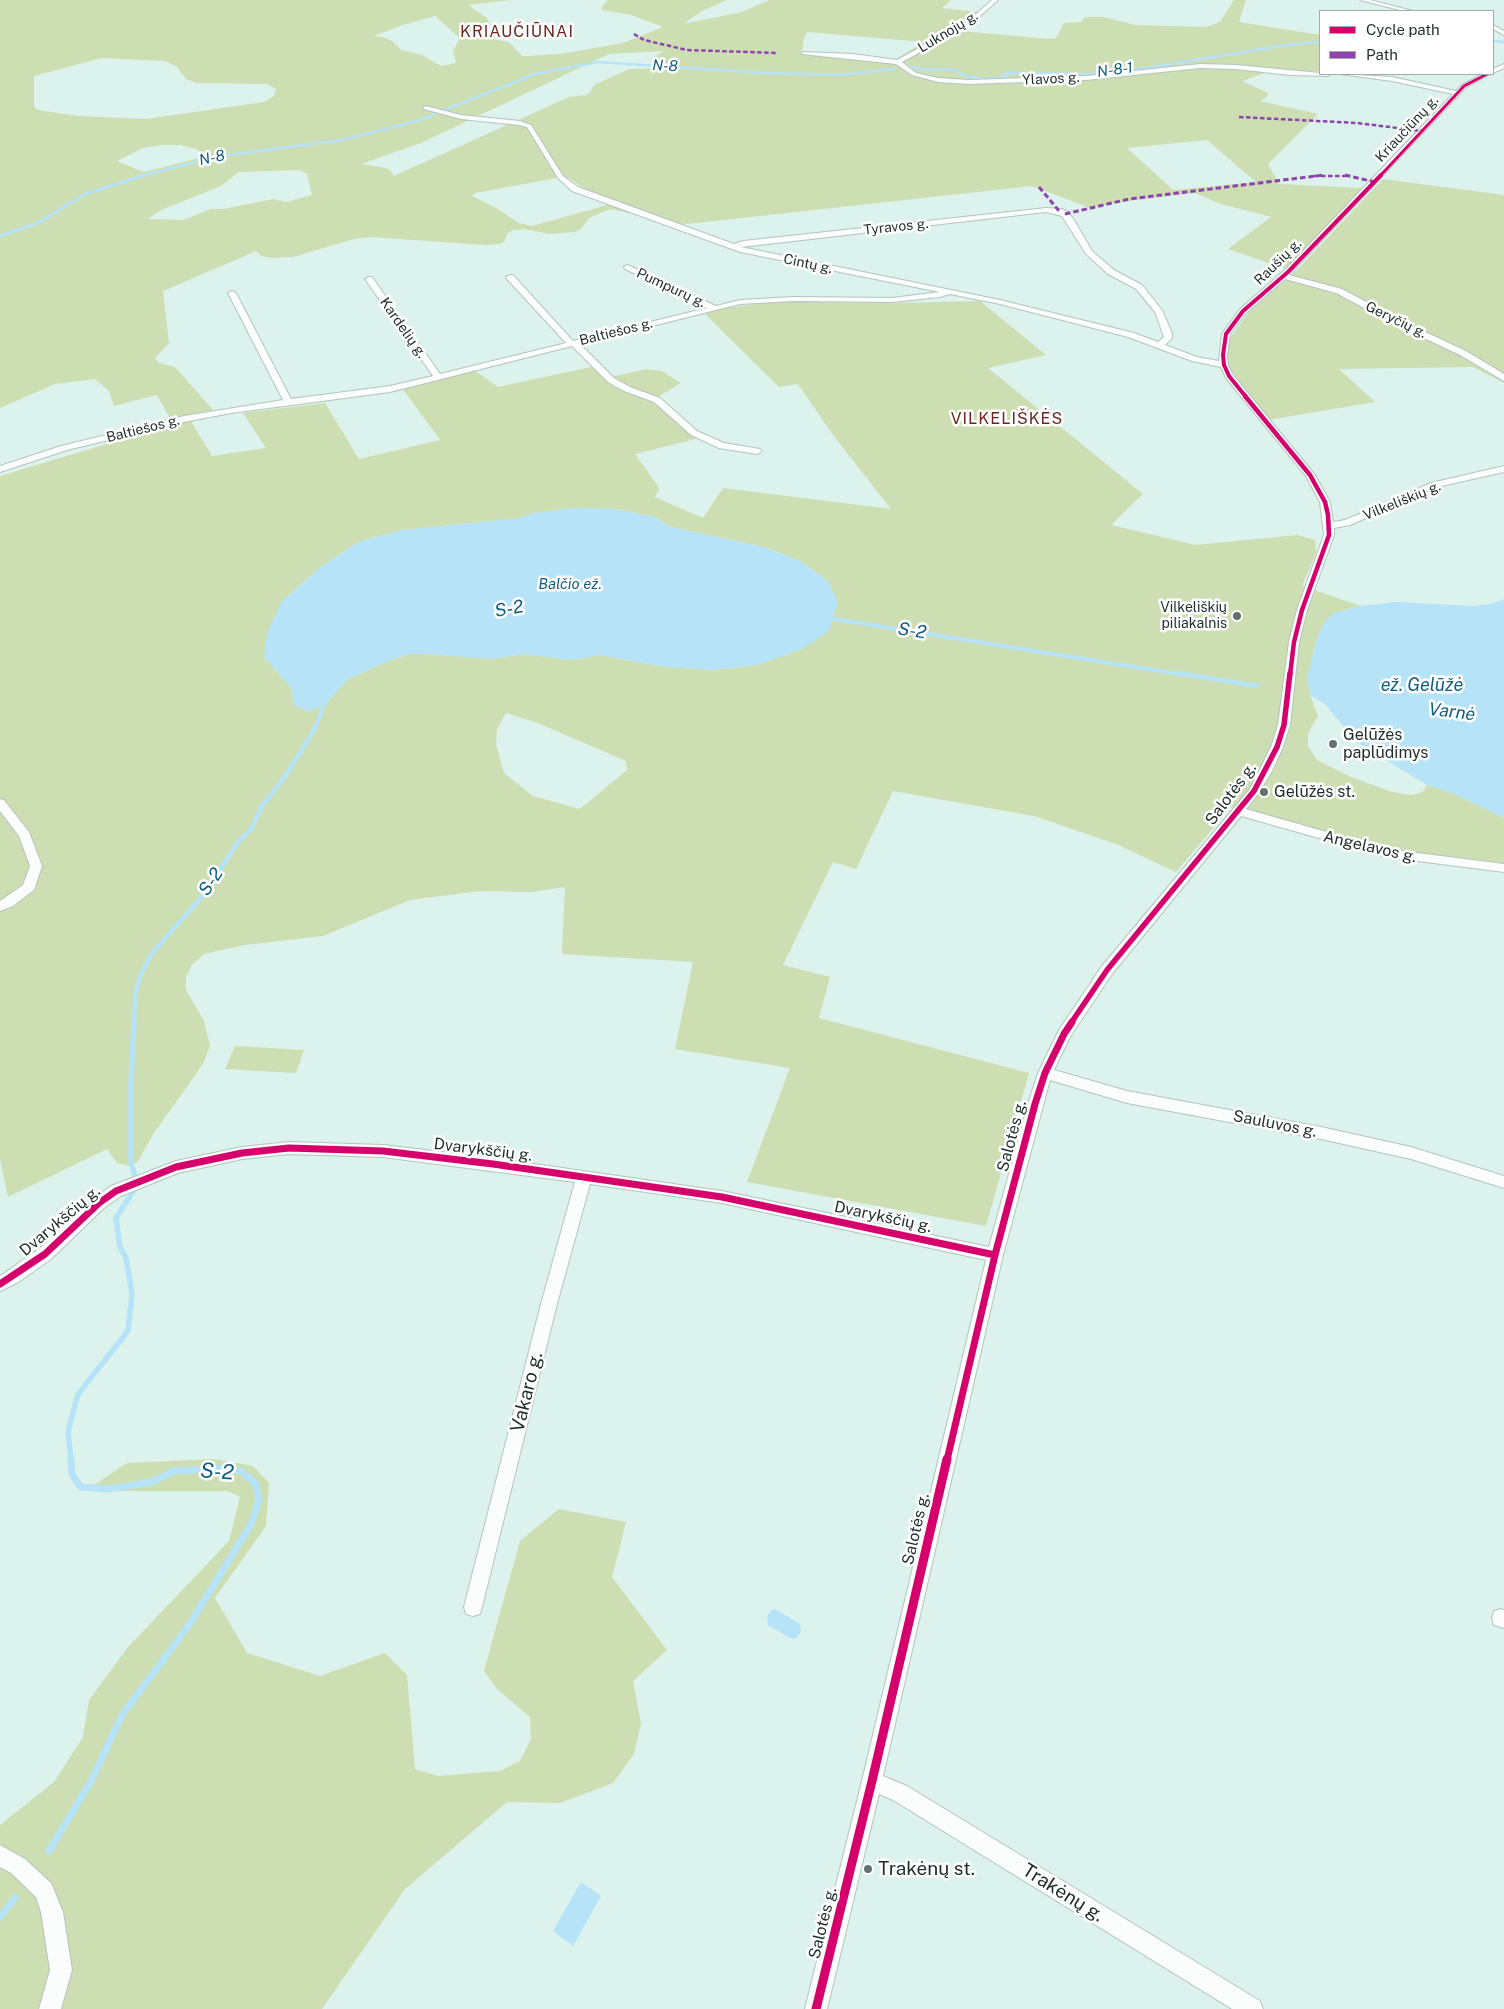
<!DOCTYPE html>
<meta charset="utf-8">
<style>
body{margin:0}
#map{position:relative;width:1504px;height:2009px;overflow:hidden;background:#dcf2ec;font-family:"Public Sans",sans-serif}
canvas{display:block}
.legend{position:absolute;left:1319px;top:10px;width:175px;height:65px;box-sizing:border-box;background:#fff;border:1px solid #a5abaa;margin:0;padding:6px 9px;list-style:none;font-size:15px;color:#1e2e2a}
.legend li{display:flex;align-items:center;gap:10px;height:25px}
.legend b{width:25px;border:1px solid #a5abaa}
</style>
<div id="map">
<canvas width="1504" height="2009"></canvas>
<ul class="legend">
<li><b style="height:6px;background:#d6006c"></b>Cycle path</li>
<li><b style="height:6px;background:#8e44ad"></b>Path</li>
</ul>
</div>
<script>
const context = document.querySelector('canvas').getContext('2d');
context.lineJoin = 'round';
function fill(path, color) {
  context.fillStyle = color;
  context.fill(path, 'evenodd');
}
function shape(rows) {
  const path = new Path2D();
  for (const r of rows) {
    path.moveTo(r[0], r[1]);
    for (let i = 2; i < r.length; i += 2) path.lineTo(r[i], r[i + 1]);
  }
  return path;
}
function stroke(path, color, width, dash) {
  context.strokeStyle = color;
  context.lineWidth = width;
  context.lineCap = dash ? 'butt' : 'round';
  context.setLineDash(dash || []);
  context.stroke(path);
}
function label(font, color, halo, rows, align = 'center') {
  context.font = font + ' "Public Sans",sans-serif';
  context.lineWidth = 5;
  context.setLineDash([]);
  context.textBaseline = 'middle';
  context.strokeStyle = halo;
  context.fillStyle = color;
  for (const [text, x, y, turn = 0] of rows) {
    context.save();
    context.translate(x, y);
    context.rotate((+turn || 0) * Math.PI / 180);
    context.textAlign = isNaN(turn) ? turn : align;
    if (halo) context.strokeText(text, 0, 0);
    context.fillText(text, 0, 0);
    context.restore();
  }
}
fill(shape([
 [0,0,512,0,468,5,487,18,490,25,484,35,487,38,509,42,522,56,527,56,560,54,623,43,663,27,631,15,603,10,601,8,608,0,727,0,702,11,683,24,742,12,769,0,951,0,942,8,979,12,950,30,1049,39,1056,38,1064,23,1081,22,1084,18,1088,17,1103,17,1135,25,1206,27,1220,22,1234,0,1246,0,1239,22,1320,35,1320,68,1318,72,1273,70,1242,81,1268,93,1268,96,1260,101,1318,114,1268,164,1279,184,1362,188,1286,269,1228,249,1271,217,1221,204,1195,193,1120,202,1090,208,1032,186,678,225,641,209,629,213,610,209,589,218,581,229,575,232,549,234,525,229,513,230,507,234,504,242,499,244,486,245,370,237,354,239,293,257,272,258,261,256,256,251,163,291,169,343,155,358,159,363,175,367,213,410,197,413,192,423,212,456,266,448,243,413,325,403,359,459,440,440,402,388,474,370,498,387,591,367,606,378,646,369,662,371,681,383,651,401,699,438,635,454,658,486,659,490,655,497,703,518,723,488,891,509,833,435,798,384,779,387,705,314,719,309,777,301,894,303,980,301,1046,355,988,368,1143,494,1111,525,1196,545,1297,535,1315,540,1316,553,1302,586,1361,606,1333,613,1310,695,1318,716,1308,733,1308,746,1317,760,1351,777,1392,792,1412,795,1423,792,1427,785,1455,794,1499,815,1504,818,1504,866,1414,852,1351,840,1231,807,1176,872,1116,844,1034,816,893,791,856,869,833,862,783,965,830,977,819,1018,1029,1073,986,1226,747,1182,790,1068,675,1049,693,962,562,954,565,887,531,892,480,891,410,900,323,936,245,945,204,954,192,965,186,976,186,990,204,1021,210,1046,203,1064,154,1133,138,1161,130,1166,117,1163,107,1149,8,1197,0,1159,0,476,173,424,157,395,114,406,109,391,95,379,55,384,0,408],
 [435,16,460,38,453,51,456,63,441,66,422,55,401,50,392,41,383,37,373,36,403,25],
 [807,32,924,42,896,59,802,52,804,38],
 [664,51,652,58,661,65,659,68,629,69,594,85,590,92,586,95,569,97,394,176,390,170,382,167,361,164,421,143,609,54],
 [102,58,165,61,176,66,186,79,197,83,267,84,276,89,274,96,264,102,146,119,78,116,38,110,34,107,34,76],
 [1207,140,1256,182,1173,190,1127,148],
 [161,145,180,145,196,149,207,156,144,172,117,161,143,148],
 [300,170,307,174,312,195,286,202,273,199,224,209,211,209,183,220,148,219,161,210,221,186,239,172],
 [562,177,569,178,588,191,616,200,611,204,532,226,519,223,496,208,472,196,475,193],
 [574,508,616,509,654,517,671,527,764,547,800,561,828,581,802,649,757,665,713,670,666,667,600,655,572,660,524,654,491,659,430,654,409,654,388,661,348,679,326,703,294,705,291,687,264,657,282,601,321,567,358,542,403,530,520,518,534,513],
 [506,713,540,724,626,761,627,770,580,809,533,796,504,773,496,744,497,729],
 [1383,179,1504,195,1504,383,1473,367,1339,369,1375,402,1268,420,1229,367,1227,360,1227,346,1230,338,1249,312,1299,268],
 [235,1046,304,1050,296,1073,225,1069],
 [214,1459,253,1466,269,1483,266,1526,215,1598,247,1653,320,1676,385,1653,407,1675,415,1769,438,1776,500,1771,520,1761,531,1739,530,1717,497,1689,484,1671,520,1541,559,1509,626,1522,612,1577,667,1650,633,1681,641,1723,634,1754,613,1783,560,1803,507,1802,405,1889,322,2009,0,2009,0,1825,54,1782,83,1737,89,1700,128,1647,229,1541,240,1497,228,1491,85,1491,127,1463]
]), '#cddeb3');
fill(shape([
 [574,508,616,509,654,517,671,527,764,547,800,561,828,581,838,602,829,631,802,649,757,665,713,670,666,667,600,655,572,660,524,654,491,659,430,654,409,654,388,661,348,679,326,703,310,712,294,705,291,687,264,657,267,633,282,601,321,567,358,542,403,530,520,518,534,513],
 [1504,599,1504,818,1455,794,1427,785,1355,741,1326,705,1310,695,1307,678,1315,644,1323,624,1333,613,1361,606,1395,602,1474,606,1490,604],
 [775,1609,800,1624,801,1631,797,1638,792,1639,768,1625,767,1617,771,1610],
 [581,1882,601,1896,573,1946,553,1931]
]), '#b6e3f7');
stroke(shape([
 [1493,41,1504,42],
 [911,67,930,70,954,69,963,75,982,79,1001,78,1008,75,1005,74,1008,73,1090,74,1128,71,1286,45,1320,42],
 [444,110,535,74,598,62,766,73,839,75,894,69],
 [141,176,221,156,342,140,417,121,435,114]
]), '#b6e3f7', 2.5);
stroke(shape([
 [0,236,40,222,85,194,145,175]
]), '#b6e3f7', 3);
stroke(shape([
 [828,618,1185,675]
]), '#b6e3f7', 4);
stroke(shape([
 [1177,673,1257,686],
 [134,1023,135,996,140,976,152,953,200,899,238,842,252,828,262,806,286,775,314,730,327,698]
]), '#b6e3f7', 4.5);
stroke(shape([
 [134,1022,131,1083,131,1163,135,1176],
 [71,1460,68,1432,78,1394,128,1331,132,1294,126,1258,120,1247,116,1218,136,1187]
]), '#b6e3f7', 5.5);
stroke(shape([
 [49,1851,91,1781,122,1715,191,1622,251,1524,259,1499,255,1483,241,1471,223,1468,174,1471,152,1482,109,1489,81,1487,72,1475,71,1459],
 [0,1917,15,1898]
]), '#b6e3f7', 7);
const minor = shape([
 [992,0,998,0,971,24,902,62,916,73,938,78,968,80,1086,76,1200,64,1236,65,1331,74,1328,76,1290,75,1236,69,1200,68,1086,80,968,84,938,82,912,75,896,64,801,54,804,52,853,54,897,60,967,22,992,0],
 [1360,0,1370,0,1413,11,1404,11,1360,0],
 [1493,25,1504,31,1504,35,1493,29,1493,25],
 [1504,64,1504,68,1493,73,1493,69,1504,64],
 [1340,74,1392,77,1456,91,1462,85,1483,74,1490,74,1466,87,1289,275,1342,289,1400,320,1466,351,1504,374,1504,381,1460,355,1394,324,1336,293,1285,279,1246,313,1230,334,1227,355,1228,365,1233,375,1315,475,1330,502,1333,522,1345,520,1431,483,1504,466,1504,472,1437,487,1350,525,1334,528,1334,535,1307,610,1299,642,1290,725,1283,747,1272,771,1258,794,1246,809,1386,849,1504,864,1504,872,1386,857,1241,816,1112,974,1070,1037,1054,1070,1127,1091,1321,1127,1411,1147,1504,1176,1504,1188,1411,1159,1321,1139,1127,1103,1050,1080,1003,1255,883,1776,907,1786,1260,2001,1263,2009,1232,2009,893,1800,879,1794,827,2009,805,2009,862,1781,986,1260,722,1203,590,1184,557,1304,482,1607,480,1614,473,1616,466,1614,464,1607,541,1304,575,1182,383,1157,289,1154,242,1159,178,1173,121,1196,104,1208,51,1259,17,1283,0,1291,0,1276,39,1249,94,1198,111,1186,176,1161,242,1147,289,1142,383,1145,493,1158,722,1191,989,1247,1028,1104,1038,1073,1059,1030,1102,966,1250,789,1271,747,1278,725,1289,642,1297,610,1324,535,1320,502,1306,476,1226,378,1221,367,1192,361,1128,337,1000,304,950,294,940,297,892,302,793,301,740,304,580,344,614,378,630,387,660,398,697,431,724,443,760,449,762,451,757,454,719,448,691,435,654,402,624,391,608,382,572,346,390,392,231,413,184,422,67,450,0,472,0,466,61,446,184,416,283,400,228,293,232,291,236,293,291,399,390,386,433,376,365,279,369,277,372,277,440,374,566,343,507,279,506,277,510,275,513,275,573,341,707,308,625,269,624,267,628,265,716,306,740,300,793,297,892,298,940,292,740,252,572,191,558,178,527,127,519,125,461,119,424,109,423,108,426,106,461,115,520,121,531,125,563,176,578,187,734,244,743,241,1046,208,1062,209,1068,212,1074,220,1092,251,1114,270,1142,285,1162,310,1172,333,1172,338,1165,345,1197,357,1219,361,1222,334,1240,309,1285,270,1453,94,1392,81,1340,74],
 [1046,212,1062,216,1086,254,1108,274,1136,289,1155,312,1164,337,1158,342,1134,333,1000,300,741,247,1046,212],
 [0,799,4,800,29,832,42,866,34,890,13,906,0,911,0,901,23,885,30,866,19,836,0,811,0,799],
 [1501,1609,1504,1610,1504,1628,1494,1625,1492,1618,1494,1611,1501,1609],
 [0,1845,25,1859,51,1883,54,1890,63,1912,72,1970,61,2009,39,2009,50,1970,41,1912,36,1897,11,1873,0,1867,0,1845]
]);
stroke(minor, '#b3c4bf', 2);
fill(minor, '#fafdfc');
stroke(shape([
 [634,34,644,40,687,50,778,53],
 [1239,117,1357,123,1422,131],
 [1314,176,1350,176]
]), '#8e44ad', 2.5, [4.5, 2.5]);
stroke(shape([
 [1345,175,1375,182],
 [1039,187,1059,211],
 [1065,214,1129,199,1324,175]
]), '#8e44ad', 3, [5.5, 3]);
stroke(shape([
 [1380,176,1464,86,1487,74]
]), '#d6006c', 3);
stroke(shape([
 [1246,397,1229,376,1224,365,1223,355,1226,334,1243,311,1288,272,1381,175]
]), '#d6006c', 4);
stroke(shape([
 [1245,396,1310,475,1325,502,1328,515,1329,535,1302,610,1294,642,1290,675]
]), '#d6006c', 4.5);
stroke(shape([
 [1071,1023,1107,970,1254,791,1277,747,1284,725,1290,673]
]), '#d6006c', 5.5);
stroke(shape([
 [0,1284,45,1254,99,1203,116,1191,176,1167,242,1153,289,1148,383,1151,493,1164,722,1197,995,1255],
 [947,1460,995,1255,1035,1104,1045,1073,1064,1034,1072,1022]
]), '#d6006c', 7);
stroke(shape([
 [816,2009,872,1781,947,1459]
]), '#d6006c', 9);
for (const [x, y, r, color] of [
 [1237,616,5,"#60736e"],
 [1333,744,5,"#60736e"],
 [1264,792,5,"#60736e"],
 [868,1869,5,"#60736e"]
]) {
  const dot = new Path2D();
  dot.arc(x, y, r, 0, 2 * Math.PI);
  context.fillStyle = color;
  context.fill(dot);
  stroke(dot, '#fff', 2);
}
label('14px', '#1e2e2a', '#fff', [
 ["Luknojų g.",948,32,-31],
 ["Ylavos g.",1051,79,-3],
 ["Kriaučiūnų g.",1407,129,-47],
 ["Tyravos g.",896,227,-6],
 ["Raušių g.",1278,262,-44],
 ["Cintų g.",808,264,12],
 ["Pumpurų g.",671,288,25],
 ["Geryčių g.",1396,320,26],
 ["Kardelių g.",403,328,55],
 ["Baltiešos g.",616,332,-14],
 ["Baltiešos g.",143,429,-14],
 ["Vilkeliškių g.",1402,501,-22]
]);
label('14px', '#1e2e2a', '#fff', [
 ["Vilkeliškių",1227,608],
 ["piliakalnis",1227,624]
], 'right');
label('italic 15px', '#115e82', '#fff', [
 ["N-8",665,66,3],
 ["N-8-1",1115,70,-8],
 ["N-8",212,158,-12],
 ["Balčio ež.",570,584]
]);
context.letterSpacing = '1px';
label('16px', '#6b2621', '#fff', [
 ["KRIAUČIŪNAI",517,32],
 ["VILKELIŠKĖS",1007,419]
]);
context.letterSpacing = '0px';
label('16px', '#1e2e2a', '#fff', [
 ["Gelūžės",1343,735],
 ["paplūdimys",1343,753],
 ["Gelūžės st.",1274,792]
], 'left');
label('16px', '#1e2e2a', '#fff', [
 ["Salotės g.",1231,794,-53],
 ["Angelavos g.",1370,847,13],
 ["Sauluvos g.",1275,1124,11],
 ["Salotės g.",1012,1136,-75],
 ["Dvarykščių g.",483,1150,7],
 ["Dvarykščių g.",883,1217,12],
 ["Dvarykščių g.",60,1221,-40],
 ["Salotės g.",916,1529,-77],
 ["Salotės g.",823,1923,-76]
]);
label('italic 18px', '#115e82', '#fff', [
 ["S-2",509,609,-10],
 ["S-2",912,631,9],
 ["ež. Gelūžė",1422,685],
 ["Varnė",1452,712,7],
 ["S-2",211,882,-56]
]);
label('19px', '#1e2e2a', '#fff', [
 ["Vakaro g.",527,1392,-76],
 ["Trakėnų g.",1063,1893,32]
]);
label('19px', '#1e2e2a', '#fff', [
 ["Trakėnų st.",878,1869]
], 'left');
label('italic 21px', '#115e82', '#fff', [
 ["S-2",217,1472,4]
]);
</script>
